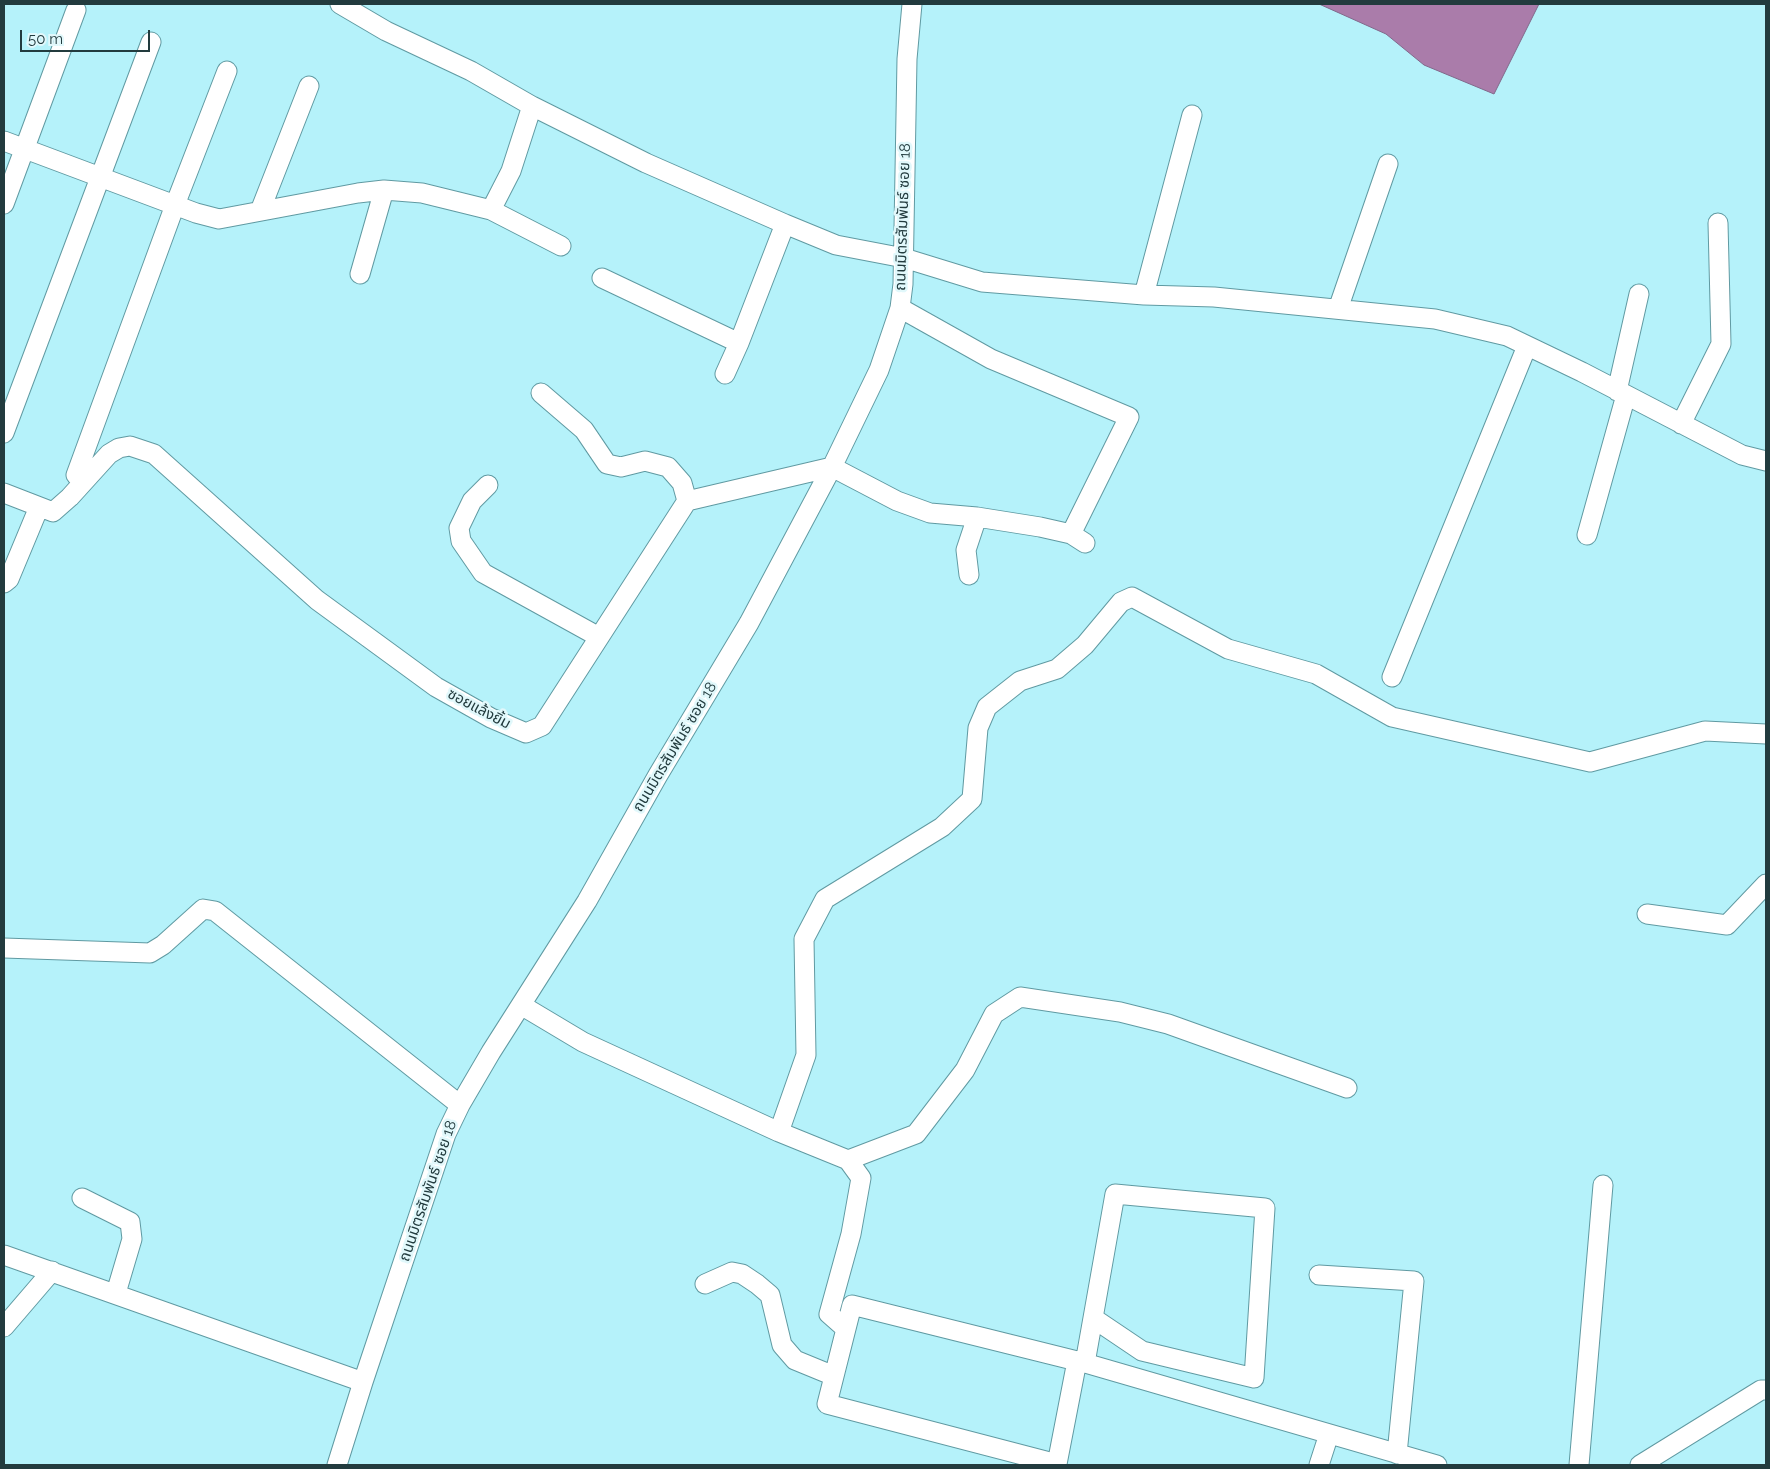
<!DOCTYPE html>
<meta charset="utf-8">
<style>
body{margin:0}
#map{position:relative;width:1770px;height:1469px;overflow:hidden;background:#b5f2fa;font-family:Raleway,sans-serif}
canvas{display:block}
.frame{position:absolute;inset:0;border:5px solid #223b3e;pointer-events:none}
.scale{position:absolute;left:20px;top:30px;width:130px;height:22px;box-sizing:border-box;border:2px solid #223b3e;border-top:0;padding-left:6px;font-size:15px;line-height:18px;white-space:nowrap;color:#223b3e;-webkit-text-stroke:4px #e1f8fb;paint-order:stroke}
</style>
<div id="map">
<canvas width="1770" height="1469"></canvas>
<div class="frame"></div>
<div class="scale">50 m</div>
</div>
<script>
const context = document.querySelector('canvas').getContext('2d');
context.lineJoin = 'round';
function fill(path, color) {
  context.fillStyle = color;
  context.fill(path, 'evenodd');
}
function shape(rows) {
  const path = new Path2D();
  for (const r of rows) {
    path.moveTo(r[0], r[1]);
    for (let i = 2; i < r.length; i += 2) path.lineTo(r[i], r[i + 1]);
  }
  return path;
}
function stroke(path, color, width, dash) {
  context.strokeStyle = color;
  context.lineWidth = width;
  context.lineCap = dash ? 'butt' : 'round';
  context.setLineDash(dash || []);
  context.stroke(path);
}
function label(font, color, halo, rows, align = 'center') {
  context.font = font + ' Raleway,"Noto Sans Thai",sans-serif';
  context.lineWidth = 5;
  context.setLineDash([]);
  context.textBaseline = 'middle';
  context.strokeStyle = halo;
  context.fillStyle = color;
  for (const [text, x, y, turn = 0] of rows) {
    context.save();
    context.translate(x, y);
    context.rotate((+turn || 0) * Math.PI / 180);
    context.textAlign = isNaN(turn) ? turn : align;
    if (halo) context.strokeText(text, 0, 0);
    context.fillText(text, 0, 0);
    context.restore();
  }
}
const water = shape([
 [1319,4,1539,4,1494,94,1424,65,1386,34,1319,4]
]);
fill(water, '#aa7caa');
stroke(water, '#81688a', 1);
const minor = shape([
 [340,4,386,31,471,71,532,106,646,163,785,224,836,245,904,258,982,282,1144,295,1214,297,1435,319,1507,336,1582,372,1742,455,1766,461],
 [4,141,196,213,219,219,358,193,384,190,422,193,491,210,561,246],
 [4,204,76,10],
 [491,210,511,171,532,106],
 [260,211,309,86],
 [360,274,384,190],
 [602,278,739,343],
 [1144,295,1192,115],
 [900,308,991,359,1129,417,1071,534],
 [1338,309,1388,164],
 [725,374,739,343,785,224],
 [1617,391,1639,294],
 [541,393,584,430,607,464,621,467,645,461,668,467,682,483,687,501],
 [1681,424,1721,344,1718,223],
 [4,433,151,42],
 [76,475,175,205,227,71],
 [488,485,472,501,459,528,461,541,483,573,599,637],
 [4,493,53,512,70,497,109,454,119,448,130,446,154,454,317,600,436,687,491,718,526,733,542,726,687,501,832,467,897,501,930,513,977,517,1040,527,1071,534,1085,543],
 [1587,535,1626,395],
 [969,575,966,550,977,517],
 [4,583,9,579,39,507],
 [1392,677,1527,346],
 [1647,914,1727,925,1766,884],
 [4,948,150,953,163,945,203,909,215,911,460,1105],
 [521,1005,583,1042,779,1132,848,1160,861,1178,851,1234,829,1314,846,1329],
 [779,1132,806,1055,804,939,825,899,942,827,972,799,978,728,987,707,1020,681,1057,669,1085,645,1121,602,1132,597,1228,649,1316,674,1392,717,1590,762,1705,731,1766,734],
 [848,1160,916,1134,965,1070,994,1014,1020,997,1120,1012,1168,1024,1347,1088],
 [82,1198,130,1222,132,1239,116,1293],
 [4,1255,363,1382],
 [1319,1275,1414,1281,1397,1454],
 [705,1284,732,1272,742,1274,757,1284,770,1295,782,1345,795,1360,834,1376],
 [4,1327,52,1271],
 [1077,1361,1057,1464,827,1404,852,1305,1077,1361,1085,1363,1437,1465],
 [1085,1363,1093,1318,1115,1194,1265,1208,1254,1378,1142,1351,1093,1318],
 [337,1465,363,1382,446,1134,460,1105,491,1052,587,901,658,775,749,623,832,467,879,370,900,308,903,284,907,59,912,4],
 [1319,1465,1329,1434],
 [1579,1465,1603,1185],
 [1640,1465,1761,1390,1766,1390]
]);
stroke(minor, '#609aa2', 21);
stroke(minor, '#fff', 19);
label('15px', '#223b3e', '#e1f8fb', [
 ["ถนนมิตรสัมพันธ์ ซอย 18",903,217,-88],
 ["ซอยแล้งยิ้ม",479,709,28],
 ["ถนนมิตรสัมพันธ์ ซอย 18",675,747,-59],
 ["ถนนมิตรสัมพันธ์ ซอย 18",428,1191,-71]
]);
</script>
